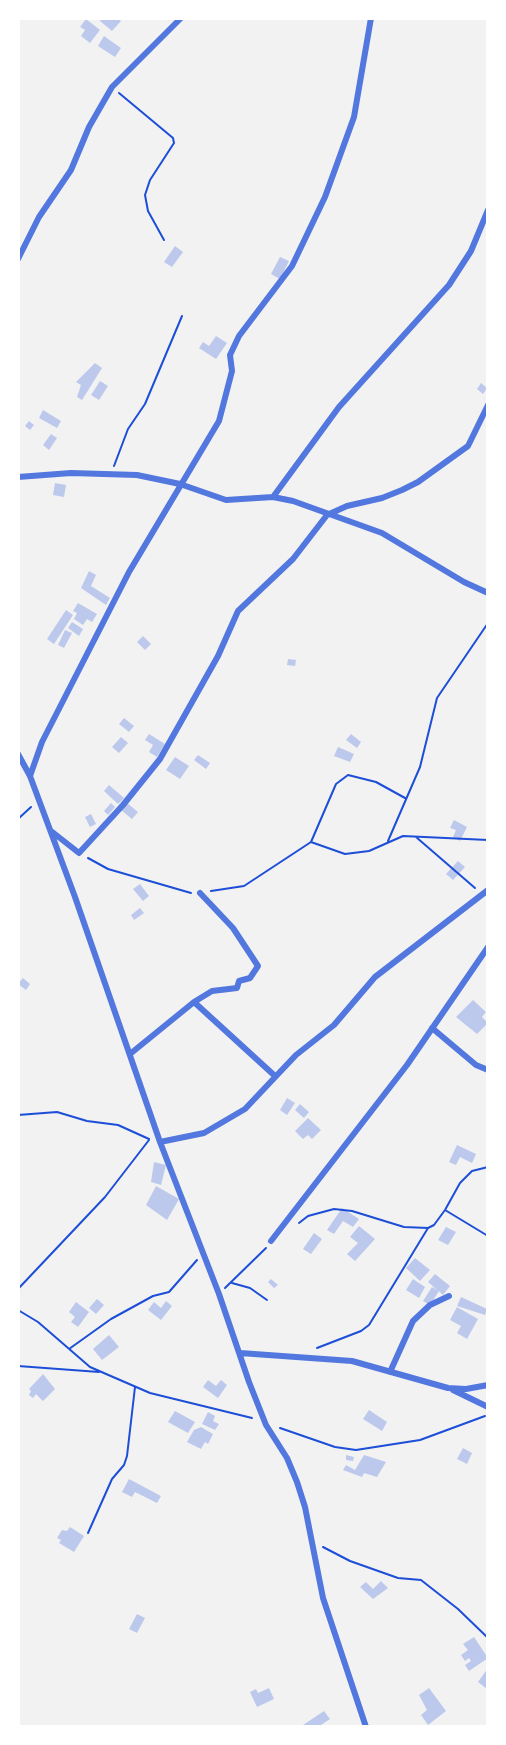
<!DOCTYPE html>
<style>
body{margin:0}
#map{position:relative;width:506px;height:1745px;overflow:hidden;background:#f2f2f2;font-family:"PT Sans Narrow",sans-serif}
canvas{display:block}
.frame{position:absolute;inset:0;border:20px solid #fff;pointer-events:none}
</style>
<div id="map">
<canvas width="506" height="1745"></canvas>
<div class="frame"></div>
</div>
<script>
const context = document.querySelector('canvas').getContext('2d');
context.lineJoin = 'round';
function fill(path, color) {
  context.fillStyle = color;
  context.fill(path, 'evenodd');
}
function shape(rows) {
  const path = new Path2D();
  for (const r of rows) {
    path.moveTo(r[0], r[1]);
    for (let i = 2; i < r.length; i += 2) path.lineTo(r[i], r[i + 1]);
  }
  return path;
}
function stroke(path, color, width, dash) {
  context.strokeStyle = color;
  context.lineWidth = width;
  context.lineCap = dash ? 'butt' : 'round';
  context.setLineDash(dash || []);
  context.stroke(path);
}
fill(shape([
 [102,18,117,18,121,21,112,31,100,21],
 [86,19,100,30,90,43,81,36,85,30,80,27],
 [104,36,121,48,115,57,98,46],
 [175,246,183,252,172,267,164,262],
 [280,257,289,261,280,279,271,274],
 [216,336,227,343,216,359,199,348,203,342,209,346],
 [95,363,102,368,82,400,77,397,81,385,76,382],
 [100,381,108,386,99,400,91,395],
 [481,383,487,388,483,394,477,389],
 [43,410,61,421,57,428,39,418],
 [29,421,34,425,30,430,25,426],
 [51,434,57,438,49,450,43,445],
 [55,483,66,485,64,497,53,495],
 [89,571,96,575,91,586,110,598,106,605,81,588],
 [78,603,97,614,92,622,87,619,83,625,74,619,77,613,73,611],
 [66,610,73,615,54,644,47,639],
 [72,622,83,629,79,636,68,628],
 [65,630,72,633,64,648,58,645],
 [143,636,151,644,145,650,137,642],
 [288,659,296,660,295,666,287,665],
 [124,718,134,726,129,732,119,724],
 [149,734,165,744,157,757,149,752,153,745,145,740],
 [351,734,361,742,357,748,346,740],
 [121,737,128,743,119,753,112,747],
 [338,747,354,754,350,762,334,756],
 [198,755,210,763,206,769,194,760],
 [175,757,189,766,180,779,166,770],
 [109,785,124,798,118,804,104,791],
 [111,803,115,807,108,815,104,811],
 [127,803,138,812,132,819,121,810],
 [91,814,96,824,90,827,85,817],
 [454,820,467,827,460,841,453,837,456,830,450,828],
 [458,861,465,867,453,880,446,874],
 [140,884,149,896,143,901,133,889],
 [140,908,144,913,134,920,131,915],
 [23,978,30,984,26,990,18,984],
 [473,1000,486,1012,482,1017,488,1023,477,1034,456,1017],
 [287,1098,295,1103,287,1115,280,1110],
 [300,1104,309,1112,304,1118,295,1110],
 [308,1118,321,1130,312,1139,308,1135,303,1139,295,1131],
 [457,1145,476,1154,472,1163,460,1157,456,1165,449,1162],
 [154,1162,166,1165,161,1185,151,1182],
 [156,1186,179,1199,167,1220,146,1205],
 [342,1208,359,1219,353,1227,343,1221,334,1234,327,1230],
 [359,1226,375,1239,355,1261,347,1254,358,1243,350,1237],
 [446,1227,456,1232,448,1245,438,1240],
 [314,1233,322,1239,311,1254,303,1249],
 [415,1258,430,1270,420,1281,406,1268],
 [435,1274,450,1286,443,1295,428,1282],
 [271,1279,278,1285,274,1288,268,1282],
 [413,1279,425,1287,419,1298,406,1290],
 [432,1287,439,1291,430,1305,423,1301],
 [461,1297,487,1309,485,1315,457,1306],
 [97,1299,104,1305,96,1314,89,1308],
 [166,1301,172,1306,161,1320,148,1310,154,1302,161,1308],
 [76,1302,89,1312,78,1327,71,1322,75,1317,69,1312],
 [457,1307,478,1319,467,1339,457,1333,461,1326,450,1320],
 [109,1335,119,1347,102,1360,93,1349],
 [43,1374,55,1389,43,1401,36,1394,33,1398,29,1395,31,1391,29,1389],
 [208,1380,216,1386,221,1380,227,1385,218,1398,203,1387],
 [369,1410,387,1422,382,1431,363,1419],
 [175,1411,195,1422,188,1433,168,1422],
 [208,1412,215,1416,213,1421,219,1424,215,1430,202,1424],
 [201,1427,213,1434,208,1444,205,1442,201,1449,187,1442,194,1430],
 [463,1448,472,1453,467,1464,457,1459],
 [346,1455,354,1457,353,1461,346,1460],
 [364,1455,386,1462,377,1477,364,1473,362,1477,343,1470,346,1465,355,1470],
 [129,1479,161,1496,157,1503,135,1492,132,1497,122,1492],
 [70,1527,84,1536,74,1552,59,1543,61,1540,57,1538,62,1530,67,1531],
 [381,1581,388,1588,373,1599,360,1587,366,1582,373,1589],
 [137,1614,145,1618,137,1633,129,1629],
 [474,1637,488,1658,469,1671,465,1665,471,1661,469,1658,465,1661,461,1655,468,1650,463,1644],
 [488,1668,488,1687,487,1689,478,1682],
 [269,1688,274,1699,257,1707,250,1692,256,1689,258,1693],
 [429,1688,446,1711,428,1725,421,1715,427,1710,419,1695],
 [324,1711,330,1719,318,1727,305,1727,303,1725]
]), '#bdc9ec');
stroke(shape([
 [119,93,173,138,174,143,150,180,145,195,148,211,164,240],
 [114,466,128,429,145,404,182,316],
 [18,819,31,807],
 [416,837,475,888],
 [388,841,420,767,437,698,488,623],
 [311,842,336,784,348,775,376,782,405,798],
 [88,858,108,869,191,893],
 [211,891,244,886,311,842,345,854,369,851,403,836,488,840],
 [18,1115,57,1112,87,1121,118,1125,149,1139],
 [445,1210,488,1236],
 [299,1223,308,1216,334,1209,352,1211,404,1227,428,1228,434,1225,445,1210,460,1183,472,1171,488,1167],
 [232,1283,250,1288,267,1300],
 [225,1288,266,1248],
 [18,1289,105,1197,149,1140],
 [18,1310,38,1322,90,1367,150,1393,252,1418],
 [317,1348,361,1331,369,1325,428,1228],
 [69,1349,111,1319,153,1296,169,1292,197,1260],
 [18,1366,99,1372],
 [280,1428,335,1447,356,1450,420,1440,485,1416],
 [88,1533,112,1479,124,1465,127,1456,135,1387],
 [323,1547,350,1561,398,1578,421,1580,458,1609,488,1638]
]), '#1d4ed8', 2);
stroke(shape([
 [18,259,39,217,71,170,89,127,112,87,181,18],
 [18,477,71,473,137,475,180,484,226,500,273,497,293,501,382,533,464,582,488,593],
 [273,497,339,407,449,285,471,251,488,210],
 [18,754,30,776,75,897,160,1142,219,1294,249,1382,266,1425,287,1458,297,1482,305,1507,323,1598,366,1727],
 [30,776,42,742,129,572,219,421,232,371,230,355,239,336,292,266,325,197,354,117,371,18],
 [51,831,79,853,123,805,160,759,218,656,238,611,293,559,327,515,347,506,382,498,402,490,418,482,468,446,488,405],
 [194,1002,212,991,237,988,239,981,250,978,258,966,233,928,200,893],
 [432,1028,476,1065,488,1070],
 [130,1054,194,1002,275,1076],
 [160,1142,204,1133,245,1109,296,1055,334,1025,375,977,488,890],
 [271,1241,407,1065,488,947],
 [240,1353,352,1361,448,1388,466,1389,488,1385],
 [390,1372,413,1321,430,1305,449,1296],
 [453,1390,488,1407]
]), '#5277de', 6);
</script>
